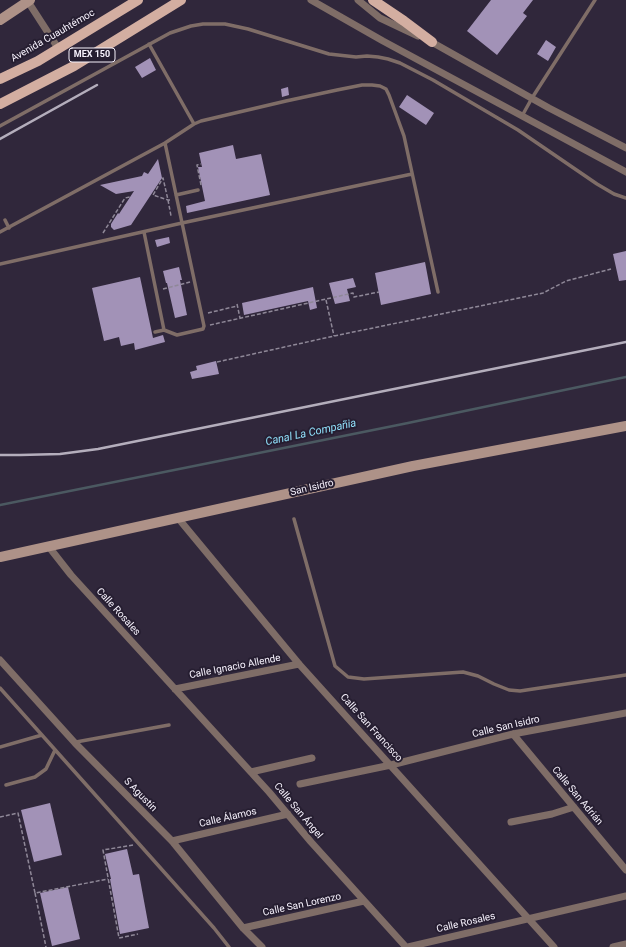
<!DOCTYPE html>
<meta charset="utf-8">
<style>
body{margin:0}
canvas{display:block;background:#30273b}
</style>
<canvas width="626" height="947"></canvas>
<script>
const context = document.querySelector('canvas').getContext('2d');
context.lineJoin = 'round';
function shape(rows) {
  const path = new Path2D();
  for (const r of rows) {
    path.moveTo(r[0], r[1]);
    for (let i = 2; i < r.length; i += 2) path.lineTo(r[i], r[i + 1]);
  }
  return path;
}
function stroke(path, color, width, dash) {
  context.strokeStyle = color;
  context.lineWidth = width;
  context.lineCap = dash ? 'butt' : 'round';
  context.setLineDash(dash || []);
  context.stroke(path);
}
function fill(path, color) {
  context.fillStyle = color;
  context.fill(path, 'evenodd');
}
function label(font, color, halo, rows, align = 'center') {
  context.font = font + ' Roboto,sans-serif';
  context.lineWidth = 4;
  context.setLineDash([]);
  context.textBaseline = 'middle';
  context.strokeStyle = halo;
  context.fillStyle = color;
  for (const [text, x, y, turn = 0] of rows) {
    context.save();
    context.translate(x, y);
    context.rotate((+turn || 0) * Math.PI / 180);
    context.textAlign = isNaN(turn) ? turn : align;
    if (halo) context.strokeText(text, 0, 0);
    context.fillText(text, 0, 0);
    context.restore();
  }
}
stroke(shape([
 [0,505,408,423,626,377]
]), '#4b5961', 2.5);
fill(shape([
 [491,0,533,0,523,13,527,16,497,55,467,31],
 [546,40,556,47,548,61,537,54],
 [150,58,156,70,142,78,135,67],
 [288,87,289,95,282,97,281,89],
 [407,95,434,113,426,125,399,107],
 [233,145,236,159,261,154,270,195,187,213,186,206,205,201,198,167,202,167,199,153],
 [158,159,162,178,131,225,114,230,111,227,111,224,118,213,119,214,134,191,116,194,100,185,142,176,144,172,148,174],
 [169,237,170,243,157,247,155,240],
 [626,251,626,280,619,281,613,254],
 [425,262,431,294,381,305,375,273],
 [179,267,182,280,180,280,187,315,175,318,167,283,166,283,163,271],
 [140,277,153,338,163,335,165,342,135,350,134,343,121,346,119,337,104,341,92,288],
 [353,278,356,287,347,289,350,301,335,304,329,283],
 [313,287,317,308,310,310,308,301,244,315,242,303],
 [216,361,219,374,192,379,190,372,197,370,196,366],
 [50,803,62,855,34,862,21,810],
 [127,849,133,875,139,874,149,928,120,934,110,879,111,879,105,854],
 [68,887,80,939,52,946,40,893]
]), '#a292b7');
stroke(shape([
 [201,185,197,165,201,164],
 [170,200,168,200,153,195,163,178,168,200,171,216],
 [103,233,125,198,130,197],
 [163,289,190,282],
 [326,300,334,336],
 [237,304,240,318],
 [208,313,237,306],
 [210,325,353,293,354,297,379,292],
 [217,362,334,336,543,293,566,281,611,269],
 [0,817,18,813,35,893,108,879],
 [133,845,103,850,119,938,138,934],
 [35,893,46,947]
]), '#8f8898', 1.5, [4, 2]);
stroke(shape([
 [149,44,194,124],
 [522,116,532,98,595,0],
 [0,126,170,33,191,26,203,24,225,24,248,29,329,54,356,57,367,56,378,57,388,59,400,63,433,80,518,130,597,184,614,194,626,198],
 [165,143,194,124,201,121,286,101,337,90,362,85,372,85,380,86,386,89,389,95,404,136,438,292],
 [176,195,198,190],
 [5,220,9,228],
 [0,232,165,143,204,326,203,329,177,335,164,330,144,232],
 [0,264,182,223,412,174],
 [155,332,164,330],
 [294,519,335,666,348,677,364,679,463,672,478,676,494,684,509,690,520,691,626,675],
 [0,688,214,928,229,947],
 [76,742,169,725],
 [0,747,42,735],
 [6,785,35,777,46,769,55,750]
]), '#7f6d67', 3.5);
stroke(shape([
 [27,0,58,48],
 [311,0,383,41,626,172],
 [358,0,380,18,418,36],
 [428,40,549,108,626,148],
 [178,518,299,664,554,947],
 [49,547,71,575,269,792,311,842,406,947],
 [0,660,75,743,172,841,243,928,262,947],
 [175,689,299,664],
 [513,734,626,870],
 [251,772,312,758],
 [300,784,391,765,513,734,626,713],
 [511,822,552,814,574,807],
 [172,841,288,814],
 [243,928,364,901],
 [408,947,626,896],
 [613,947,626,944]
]), '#7f6d67', 7);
stroke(shape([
 [0,20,30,0],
 [0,557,413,466,626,426]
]), '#ae9288', 10);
stroke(shape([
 [373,0,404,21,432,42],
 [0,79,38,61,138,0],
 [0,104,74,66,181,0]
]), '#d3aea1', 10);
stroke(shape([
 [0,139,97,85],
 [0,455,20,455,60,454,98,449,626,342]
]), '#b4aebc', 2.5);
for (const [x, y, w] of [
 [92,55,46]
]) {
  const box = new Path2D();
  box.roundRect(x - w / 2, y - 7, w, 14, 3);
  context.fillStyle = '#261e31';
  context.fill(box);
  stroke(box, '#f7f2fd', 1);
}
label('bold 9px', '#f7f2fd', null, [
 ["MEX 150",92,55]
]);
label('10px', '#f7f2fd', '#261e31', [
 ["Avenida Cuauhtémoc",53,36,-30],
 ["San Isidro",312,488,-13],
 ["Calle Rosales",118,612,48],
 ["Calle Ignacio Allende",235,667,-11],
 ["Calle San Isidro",506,727,-13],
 ["Calle San Francisco",371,728,48],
 ["S Agustín",140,795,46],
 ["Calle San Adrián",577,796,50],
 ["Calle San Ángel",298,811,50],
 ["Calle Álamos",228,818,-13],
 ["Calle San Lorenzo",302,905,-12],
 ["Calle Rosales",466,923,-13]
]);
label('italic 11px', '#90e0fa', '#261e31', [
 ["Canal La Compañia",311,433,-12]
]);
</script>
